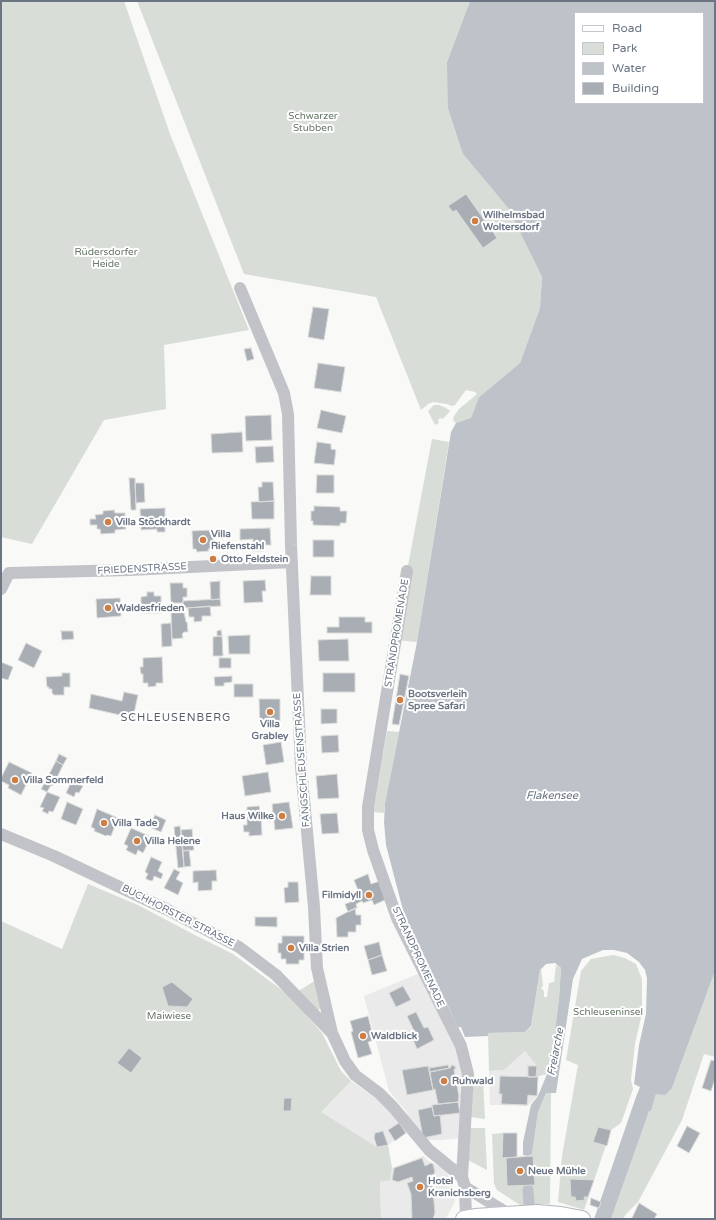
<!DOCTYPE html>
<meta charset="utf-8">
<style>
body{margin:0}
#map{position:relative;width:716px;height:1220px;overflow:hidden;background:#f9f9f7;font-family:"Varela Round",sans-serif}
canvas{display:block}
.frame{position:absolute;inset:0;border:2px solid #6c7584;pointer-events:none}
.legend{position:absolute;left:574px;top:12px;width:130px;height:92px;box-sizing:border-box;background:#fff;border:1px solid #c4c8ce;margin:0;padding:5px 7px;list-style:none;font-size:12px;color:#6c7584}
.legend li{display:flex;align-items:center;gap:8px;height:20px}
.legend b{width:20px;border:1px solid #c4c8ce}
</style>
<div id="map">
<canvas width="716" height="1220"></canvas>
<div class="frame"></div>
<ul class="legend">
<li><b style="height:5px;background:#fff"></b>Road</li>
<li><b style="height:11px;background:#d8ddd7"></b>Park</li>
<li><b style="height:11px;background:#bdc3c9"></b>Water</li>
<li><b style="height:11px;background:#a9aeb5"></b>Building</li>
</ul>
</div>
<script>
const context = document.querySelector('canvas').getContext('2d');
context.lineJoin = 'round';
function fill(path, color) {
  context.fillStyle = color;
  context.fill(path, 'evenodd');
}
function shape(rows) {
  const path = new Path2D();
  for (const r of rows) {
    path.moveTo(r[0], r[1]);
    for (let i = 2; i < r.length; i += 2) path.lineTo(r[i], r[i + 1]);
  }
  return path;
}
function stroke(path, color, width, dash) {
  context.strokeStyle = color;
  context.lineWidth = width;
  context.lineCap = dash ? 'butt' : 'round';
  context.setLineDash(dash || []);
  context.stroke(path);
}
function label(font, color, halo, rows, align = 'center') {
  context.font = font + ' "Varela Round",sans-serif';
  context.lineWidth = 4;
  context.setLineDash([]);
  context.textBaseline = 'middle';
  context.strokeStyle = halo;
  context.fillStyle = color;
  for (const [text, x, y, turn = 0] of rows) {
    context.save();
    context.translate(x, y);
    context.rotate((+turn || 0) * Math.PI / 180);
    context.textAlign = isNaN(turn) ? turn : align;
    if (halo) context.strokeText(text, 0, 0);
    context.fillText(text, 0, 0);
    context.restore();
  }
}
fill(shape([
 [420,973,447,1027,464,1068,460,1138,442,1140,423,1140,405,1110,389,1091,364,996],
 [525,1051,537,1066,537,1096,528,1106,490,1105,489,1071,504,1070],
 [351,1081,373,1096,398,1118,407,1132,388,1145,377,1147,320,1112],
 [424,1156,427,1160,442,1168,447,1173,454,1187,455,1201,446,1219,381,1219,380,1182,390,1180,392,1168]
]), '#eaeaea');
fill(shape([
 [1,1,124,1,170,134,249,330,164,345,166,409,104,420,32,544,1,537],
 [137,1,470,1,447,62,463,154,508,208,542,277,540,308,520,363,479,397,471,418,456,423,453,420,454,416,459,409,477,394,475,392,466,390,455,405,452,406,447,404,433,402,428,404,421,410,376,297,244,274],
 [434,405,439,405,446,408,450,411,443,419,440,418,438,420,439,423,435,425,428,411],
 [432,439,449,442,417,642,396,640,407,571],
 [387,731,399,732,385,803,384,813,373,812],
 [88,884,138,905,193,934,233,954,290,996,322,1033,341,1071,351,1081,321,1112,377,1147,388,1145,392,1168,390,1180,380,1182,381,1219,1,1219,1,921,62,949],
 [613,955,625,958,636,964,642,979,642,1013,635,1044,631,1080,633,1089,621,1123,611,1130,584,1210,558,1202,562,1156,578,1065,566,1060,581,971,591,959],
 [556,965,561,968,559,999,552,1053,547,1074,536,1077,537,1066,525,1051,504,1070,489,1071,488,1033,525,1032,531,1027,540,970,541,968,543,986,541,988,544,991,544,997,547,997,549,983,554,982],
 [715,971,715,1057,704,1054,682,1120,638,1202,626,1214,623,1219,611,1219,649,1110,651,1111,656,1094,672,1088],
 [316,980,321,1006,318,1012,297,992],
 [474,1078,483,1079,485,1119,470,1117],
 [546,1093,551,1093,550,1204,520,1205,497,1190,494,1184,492,1134,503,1133,502,1158,506,1158,507,1186,533,1156,527,1156,532,1154,538,1112],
 [469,1128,485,1128,487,1170,468,1160]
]), '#d8ddd7');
fill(shape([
 [470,1,715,1,715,971,672,1088,665,1095,656,1094,651,1111,649,1111,611,1219,594,1219,636,1097,640,1087,634,1084,639,1045,646,1014,647,978,645,970,639,962,627,953,614,950,603,950,582,959,573,979,556,1093,546,1093,538,1112,532,1154,527,1156,523,1155,523,1142,531,1105,538,1096,547,1074,552,1053,559,999,561,968,555,963,546,964,540,970,531,1026,525,1032,488,1033,488,1036,465,1037,461,1027,458,1027,404,914,386,845,384,822,385,803,417,642,451,432,456,423,471,418,479,397,520,363,540,308,542,277,508,208,463,154,448,108,447,62],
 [575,13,703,13,703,103,575,103]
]), '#bdc3c9');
stroke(shape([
 [528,1190,529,1204]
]), '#bdc3c9', 11);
const building = shape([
 [466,194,497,238,483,248,456,210,453,212,448,206,466,194],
 [313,307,329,309,324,340,308,337,313,307],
 [251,348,254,359,247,361,244,349,251,348],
 [318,363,345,367,341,392,314,388,318,363],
 [321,410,346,416,342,433,317,428,321,410],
 [271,415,272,440,246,441,245,416,271,415],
 [242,432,243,452,212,453,211,434,242,432],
 [317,442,331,444,331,449,336,450,334,465,314,463,317,442],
 [273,446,274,462,256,463,255,447,273,446],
 [317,475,334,475,334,493,316,493,317,475],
 [129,478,135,478,136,510,131,510,129,478],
 [262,482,273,482,274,501,259,502,258,487,262,487,262,482],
 [135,483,144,483,145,502,136,503,135,483],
 [274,501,274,519,252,519,251,502,274,501],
 [314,506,340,507,340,511,347,511,346,523,340,523,340,526,313,525,313,521,311,521,311,511,314,511,314,506],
 [165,508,165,532,157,532,157,529,141,530,140,509,165,508],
 [114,510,115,513,125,513,126,529,115,530,115,533,101,534,100,529,97,529,97,525,90,525,90,519,96,519,95,515,103,514,103,511,114,510],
 [270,528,271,545,264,545,264,551,253,551,253,539,240,540,240,529,270,528],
 [213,530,214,549,208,549,209,551,197,552,196,549,193,549,192,531,213,530],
 [313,540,334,540,334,557,313,557,313,540],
 [311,576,331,576,331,595,310,595,311,576],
 [265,580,266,591,262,591,263,602,244,603,243,581,265,580],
 [220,581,220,599,211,600,210,582,220,581],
 [170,583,183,583,183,588,187,588,187,597,183,597,183,603,171,603,170,583],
 [147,592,154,592,154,596,161,596,161,613,141,613,141,597,147,596,147,592],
 [120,598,121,616,97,618,96,599,120,598],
 [220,599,221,606,183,608,183,601,220,599],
 [210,606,211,616,202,616,202,621,194,622,194,617,189,617,188,608,210,606],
 [171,612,184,612,186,622,187,622,188,632,184,632,182,634,183,638,172,639,171,612],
 [339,617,365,617,365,622,372,622,372,633,327,633,327,627,339,627,339,617],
 [171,623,172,646,162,647,161,624,171,623],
 [221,630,222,636,217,636,217,631,221,630],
 [61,631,73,631,74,639,62,640,61,631],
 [250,635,250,654,229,654,228,636,250,635],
 [222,636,223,656,213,656,213,637,222,636],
 [348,639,349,661,319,661,318,640,348,639],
 [26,643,42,651,34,668,18,660,26,643],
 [162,657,163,683,156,683,156,686,148,687,148,683,143,683,143,674,141,674,140,667,143,667,143,658,162,657],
 [219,658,231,658,231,668,219,668,219,658],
 [1,662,13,667,8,680,1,678,1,662],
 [62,673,70,673,70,687,64,687,64,695,54,695,52,693,52,689,49,689,49,687,47,687,46,677,62,676,62,673],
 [323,673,355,673,355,692,323,692,323,673],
 [400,674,409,676,399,725,392,724,400,674],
 [232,676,232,682,224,683,224,686,215,686,214,677,232,676],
 [234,684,253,684,253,697,234,697,234,684],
 [124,692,138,695,133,718,89,708,91,694,122,701,124,692],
 [259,699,280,699,280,725,260,726,259,699],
 [321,709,337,709,337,723,321,724,321,709],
 [338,735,339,752,322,753,321,736,338,735],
 [281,742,284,762,266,765,263,745,281,742],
 [59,754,67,758,63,765,56,761,59,754],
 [56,761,63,765,53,786,45,782,56,761],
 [9,762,32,773,21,795,8,788,9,785,1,781,1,778,9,762],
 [268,772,271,792,245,796,242,776,268,772],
 [337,774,339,798,318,799,316,776,337,774],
 [74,776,82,780,79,784,83,786,79,793,76,792,74,797,66,793,74,776],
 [45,782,51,785,47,792,41,789,45,782],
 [47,792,60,797,53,812,49,811,48,814,42,811,44,808,40,807,47,792],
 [67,802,83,809,76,825,61,819,67,802],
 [289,802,293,828,275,830,272,804,289,802],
 [259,806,261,816,247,817,247,807,259,806],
 [97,809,118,818,111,836,107,835,106,836,94,831,95,829,91,827,97,809],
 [337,813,339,833,322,834,320,814,337,813],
 [155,815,166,820,161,832,149,827,155,815],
 [261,816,262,835,249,836,249,832,244,832,243,825,247,825,247,817,261,816],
 [180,826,184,867,178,868,174,827,180,826],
 [131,828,151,837,143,853,138,850,136,855,126,850,128,846,124,844,131,828],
 [192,829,193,840,182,841,181,830,192,829],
 [193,840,194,850,183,851,182,841,193,840],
 [189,850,191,866,184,867,183,851,189,850],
 [151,857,162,862,158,871,163,874,161,879,154,876,153,880,151,881,146,879,146,877,148,874,145,872,151,857],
 [174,869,180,872,176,879,183,883,178,895,164,888,174,869],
 [216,870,217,881,212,881,212,890,198,891,198,882,193,883,193,871,216,870],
 [368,874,371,884,380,881,387,899,374,905,372,900,363,903,362,901,356,904,357,908,348,912,345,904,351,902,350,900,354,898,351,892,358,890,354,880,368,874],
 [288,882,298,882,299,902,285,903,284,888,288,887,288,882],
 [355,908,356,915,361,915,361,925,356,925,356,932,348,932,348,937,337,937,336,918,355,908],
 [255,917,277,917,277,927,255,926,255,917],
 [282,936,304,936,304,960,299,960,299,964,286,964,286,959,281,959,281,953,278,953,278,943,282,943,282,936],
 [379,942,382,955,368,960,364,946,379,942],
 [382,955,387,971,372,975,368,960,382,955],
 [172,982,193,999,187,1007,168,1006,162,987,172,982],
 [403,986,411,1000,396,1007,389,993,403,986],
 [416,1012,424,1028,428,1027,434,1040,417,1049,411,1035,415,1033,407,1016,416,1012],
 [368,1016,374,1040,368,1042,372,1054,358,1058,351,1032,353,1031,350,1021,368,1016],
 [129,1048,142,1058,131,1073,117,1063,129,1048],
 [711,1060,715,1061,715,1079,711,1091,702,1088,711,1060],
 [448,1065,449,1068,430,1072,429,1068,448,1065],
 [452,1065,456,1067,454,1070,459,1096,458,1102,438,1104,435,1089,433,1090,430,1072,450,1068,452,1065],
 [428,1066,433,1090,407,1095,402,1070,428,1066],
 [528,1066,537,1066,536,1077,528,1077,528,1066],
 [500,1076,538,1077,537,1096,528,1095,527,1105,501,1104,502,1094,499,1094,500,1076],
 [284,1098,292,1098,291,1111,283,1111,284,1098],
 [458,1102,460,1113,434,1116,432,1105,458,1102],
 [432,1107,434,1116,440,1115,442,1134,423,1138,418,1110,432,1107],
 [399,1123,406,1133,395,1141,388,1130,399,1123],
 [687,1126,700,1133,689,1153,677,1146,687,1126],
 [598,1127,611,1130,607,1146,593,1142,598,1127],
 [383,1131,388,1145,377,1147,374,1138,375,1133,383,1131],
 [503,1133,517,1133,517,1157,502,1158,503,1133],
 [533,1156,535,1185,507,1186,506,1158,533,1156],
 [422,1158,425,1166,431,1163,433,1164,435,1172,434,1174,428,1176,433,1190,435,1213,433,1219,412,1219,411,1194,407,1183,413,1181,412,1177,398,1182,392,1180,394,1168,422,1158],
 [570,1179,594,1180,588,1197,584,1197,585,1200,576,1201,575,1197,571,1197,570,1179],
 [591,1198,601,1202,599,1208,590,1205,591,1198],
 [639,1203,657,1214,654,1219,634,1219,632,1218,639,1203]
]);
fill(building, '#a9aeb5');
stroke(building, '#dbdbd9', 1);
const secondary = shape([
 [464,1219,475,1217,537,1213,561,1215,582,1219]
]);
stroke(secondary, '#b4b7bc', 18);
stroke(shape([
 [240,288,284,393,288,414,291,545,301,767,314,907,317,968,332,1033,345,1061,355,1075,379,1093,393,1107,429,1150,462,1177,465,1187,466,1218],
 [407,571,368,807,368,830,373,850,397,918,461,1046,468,1074,462,1177],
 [1,589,9,573,130,570,292,562],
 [1,834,54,856,166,909,239,947,276,975,332,1033],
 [465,1187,509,1214]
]), '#c1c3c8', 12);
stroke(secondary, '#fff', 16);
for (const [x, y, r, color] of [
 [475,221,4,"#ce7e42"],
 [108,522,4,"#ce7e42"],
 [203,540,4,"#ce7e42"],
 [213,559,4,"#ce7e42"],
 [108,608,4,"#ce7e42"],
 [400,700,4,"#ce7e42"],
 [270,712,4,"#ce7e42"],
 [15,780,4,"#ce7e42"],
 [282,816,4,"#ce7e42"],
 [104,823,4,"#ce7e42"],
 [137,841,4,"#ce7e42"],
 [369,895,4,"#ce7e42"],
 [291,948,4,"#ce7e42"],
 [363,1036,4,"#ce7e42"],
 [444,1081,4,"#ce7e42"],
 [520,1171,4,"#ce7e42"],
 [420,1187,4,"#ce7e42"]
]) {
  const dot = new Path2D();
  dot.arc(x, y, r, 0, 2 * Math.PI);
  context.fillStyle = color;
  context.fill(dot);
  stroke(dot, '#fff', 1.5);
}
label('10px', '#676', '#fff', [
 ["Schwarzer",313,116],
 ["Stubben",313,128],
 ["Rüdersdorfer",106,252],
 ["Heide",106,264],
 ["Schleuseninsel",608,1012],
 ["Maiwiese",169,1016]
]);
label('bold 10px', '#6c7584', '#fff', [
 ["Wilhelmsbad",483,215],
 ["Woltersdorf",483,227],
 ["Villa Stöckhardt",116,522],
 ["Villa",211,534],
 ["Riefenstahl",211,546],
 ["Otto Feldstein",221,559],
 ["Waldesfrieden",116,608],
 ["Bootsverleih",408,694],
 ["Spree Safari",408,706],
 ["Villa",270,724,"center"],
 ["Grabley",270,736,"center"],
 ["Villa Sommerfeld",23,780],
 ["Haus Wilke",274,816,"right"],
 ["Villa Tade",112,823],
 ["Villa Helene",145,841],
 ["Filmidyll",361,895,"right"],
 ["Villa Strien",299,948],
 ["Waldblick",371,1036],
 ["Ruhwald",452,1081],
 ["Neue Mühle",528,1171],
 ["Hotel",428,1181],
 ["Kranichsberg",428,1193]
], 'left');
label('10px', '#6c7584', '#fff', [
 ["FRIEDENSTRASSE",142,569,-3],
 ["STRANDPROMENADE",397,633,-81],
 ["FANGSCHLEUSENSTRASSE",302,760,-94],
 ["BUCHHORSTER STRASSE",178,916,27],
 ["STRANDPROMENADE",418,957,65]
]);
context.letterSpacing = '1px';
label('11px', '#595f6a', '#fff', [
 ["SCHLEUSENBERG",176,718]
]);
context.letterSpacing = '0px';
label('italic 11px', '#68747f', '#fff', [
 ["Flakensee",552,796],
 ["Freiarche",556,1052,-79]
]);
</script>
